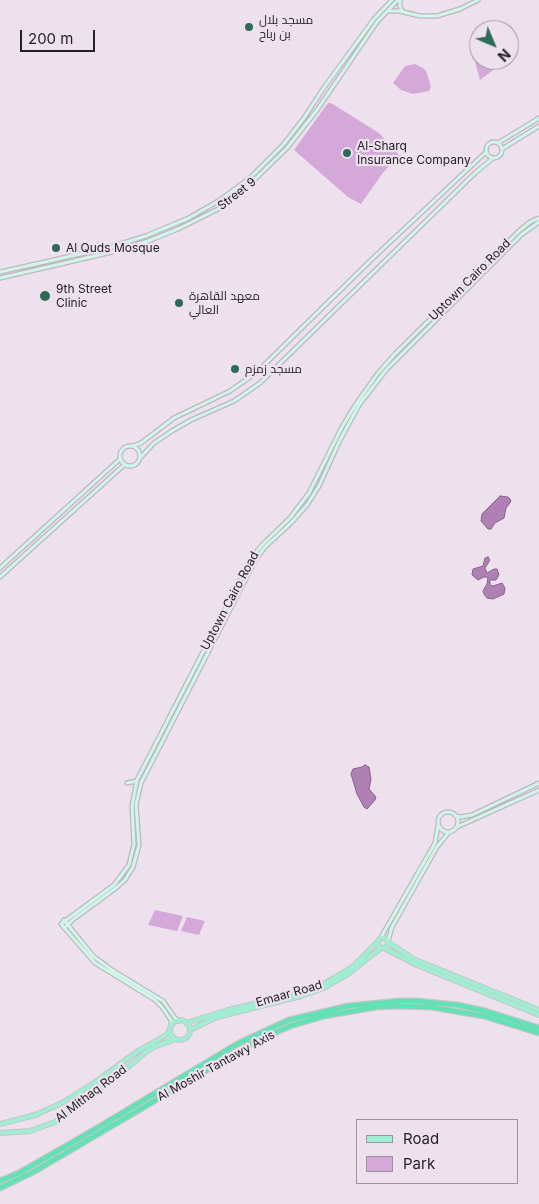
<!DOCTYPE html>
<meta charset="utf-8">
<style>
body{margin:0}
#map{position:relative;width:539px;height:1204px;overflow:hidden;background:#ece1ed;font-family:Inter,sans-serif}
canvas{display:block}
.legend{position:absolute;left:356px;top:1119px;width:162px;height:65px;box-sizing:border-box;background:#ece1ed;border:1px solid #9c949d;margin:0;padding:6px 9px;list-style:none;font-size:15px;color:#252126}
.legend li{display:flex;align-items:center;gap:10px;height:25px}
.legend b{width:25px;border:1px solid #9c949d}
.north{position:absolute;left:469px;top:20px;width:50px;height:50px;box-sizing:border-box;background:#ece1ed;border:1px solid #9c949d;border-radius:50%;rotate:135deg;font-size:14px;font-weight:700;line-height:20px;text-align:center;color:#252126}
.north::after{content:'';display:block;margin:auto;width:18px;height:22px;background:#2e6b56;clip-path:polygon(50% 0,100% 100%,50% 72%,0 100%)}
.scale{position:absolute;left:20px;top:30px;width:75px;height:22px;box-sizing:border-box;border:2px solid #252126;border-top:0;padding-left:6px;font-size:15px;line-height:18px;white-space:nowrap;color:#252126;-webkit-text-stroke:4px #ece1ed;paint-order:stroke}
</style>
<div id="map">
<canvas width="539" height="1204"></canvas>
<ul class="legend">
<li><b style="height:6px;background:#a1edd4"></b>Road</li>
<li><b style="height:14px;background:#d5a8da"></b>Park</li>
</ul>
<div class="north">N</div>
<div class="scale">200 m</div>
</div>
<script>
const context = document.querySelector('canvas').getContext('2d');
context.lineJoin = 'round';
function fill(path, color) {
  context.fillStyle = color;
  context.fill(path, 'evenodd');
}
function shape(rows) {
  const path = new Path2D();
  for (const r of rows) {
    if (r.length === 3) {
      path.moveTo(r[0] + r[2], r[1]);
      path.arc(r[0], r[1], r[2], 0, 2 * Math.PI);
      continue;
    }
    path.moveTo(r[0], r[1]);
    for (let i = 2; i < r.length; i += 2) path.lineTo(r[i], r[i + 1]);
  }
  return path;
}
function stroke(path, color, width, dash) {
  context.strokeStyle = color;
  context.lineWidth = width;
  context.lineCap = dash ? 'butt' : 'round';
  context.setLineDash(dash || []);
  context.stroke(path);
}
function label(font, color, halo, rows, align = 'center') {
  context.font = font + ' Inter,Cairo,sans-serif';
  context.lineWidth = 4.5;
  context.setLineDash([]);
  context.textBaseline = 'middle';
  context.strokeStyle = halo;
  context.fillStyle = color;
  for (const [text, x, y, turn = 0] of rows) {
    context.save();
    context.translate(x, y);
    context.rotate((+turn || 0) * Math.PI / 180);
    context.textAlign = isNaN(turn) ? turn : align;
    if (halo) context.strokeText(text, 0, 0);
    context.fillText(text, 0, 0);
    context.restore();
  }
}
fill(shape([
 [479,54,479,60,491,60,496,68,480,80,475,62],
 [415,64,423,68,426,71,431,87,429,91,413,94,401,90,393,83,405,66],
 [328,103,331,103,379,133,399,155,382,174,361,204,348,197,294,150],
 [155,910,183,916,177,931,148,925],
 [187,917,205,921,199,935,181,931]
]), '#d5a8da');
const water = shape([
 [500,496,508,497,511,500,510,503,506,508,504,518,495,523,491,529,488,529,481,521,482,514,500,496],
 [488,557,490,560,485,568,487,573,494,569,497,569,499,575,496,580,490,580,490,585,493,586,502,583,505,588,504,594,493,599,487,598,484,594,483,591,487,584,488,577,484,577,478,580,472,575,473,569,483,566,485,558,488,557],
 [365,765,369,767,371,779,369,789,376,797,375,800,367,809,364,807,357,794,351,774,353,769,362,767,365,765]
]);
fill(water, '#b080b5');
stroke(water, '#86648a', 1);
const secondary = shape([
 [400,0,400,7,403,12],
 [387,11,399,11,420,16,437,16,460,9,478,0],
 [494,150,8],
 [498,143,539,118],
 [502,149,539,126],
 [0,272,107,248,146,236,189,218,220,200,250,178,283,145,304,118,323,89,374,19,392,0],
 [0,278,112,252,148,241,178,229,218,209,249,185,287,148,317,110,377,22,398,0],
 [130,456,10],
 [133,446,141,443,174,418,230,391,256,373,370,261,485,153],
 [140,458,154,443,172,431,191,420,234,401,260,383,475,173,493,158],
 [0,568,120,459],
 [0,577,124,465],
 [127,783,137,781],
 [448,822,10],
 [456,816,461,817,472,815,539,783],
 [457,827,539,790],
 [64,920,93,956,112,970,163,1001,175,1018,179,1021],
 [64,928,75,918,116,888,125,880,133,867,139,845,136,805,141,783,256,559,265,547,291,523,307,505,319,486,339,442,359,405,386,370,521,235,539,222],
 [380,939,435,843,438,826],
 [388,941,392,927,437,847,449,832],
 [172,1025,171,1020,162,1007,155,1000,95,963,61,924,114,885,129,865,134,844,132,806,137,780,252,557,262,545,290,518,309,493,342,427,356,404,378,373,395,354,519,231,530,222,539,218]
]);
const primary = shape([
 [383,943,5],
 [388,942,413,959,539,1010],
 [384,948,417,965,539,1015],
 [180,1030,10],
 [186,1023,228,1010,300,993,322,985,354,966,378,941],
 [190,1030,217,1017,301,996,324,988,348,974,381,948],
 [0,1124,35,1115,62,1103,94,1083,138,1051,165,1036,170,1031],
 [0,1133,30,1131,55,1122,121,1073,146,1052,154,1047,176,1039]
]);
const highway = shape([
 [0,1181,19,1173,94,1130,239,1043,289,1020,348,1006,399,1001,417,1001,458,1005,485,1011,539,1028],
 [0,1188,35,1171,256,1041,290,1026,324,1016,376,1007,399,1006,431,1007,484,1016,539,1033]
]);
stroke(secondary, '#c0b5c1', 5.5);
stroke(primary, '#c6c5c7', 6);
stroke(highway, '#c6c5c7', 7);
stroke(secondary, '#d0f6e9', 3);
stroke(primary, '#a1edd4', 4);
stroke(highway, '#62e1b7', 4.5);
for (const [x, y, r, color] of [
 [249,27,5,"#2e6b56"],
 [347,153,5,"#2e6b56"],
 [56,248,5,"#2e6b56"],
 [45,296,6,"#2e6b56"],
 [179,303,5,"#2e6b56"],
 [235,369,5,"#2e6b56"]
]) {
  const dot = new Path2D();
  dot.arc(x, y, r, 0, 2 * Math.PI);
  context.fillStyle = color;
  context.fill(dot);
  stroke(dot, '#ece1ed', 2);
}
label('12px', '#252126', '#ece1ed', [
 ["مسجد بلال",259,20],
 ["بن رباح",259,34],
 ["Al-Sharq",357,146],
 ["Insurance Company",357,160],
 ["Al Quds Mosque",66,248],
 ["9th Street",56,289],
 ["Clinic",56,303],
 ["معهد القاهرة",189,296],
 ["العالي",189,310],
 ["مسجد زمزم",245,369]
], 'left');
label('12px', '#252126', '#ece1ed', [
 ["Street 9",237,194,-38],
 ["Uptown Cairo Road",470,280,-45],
 ["Uptown Cairo Road",230,601,-62],
 ["Emaar Road",289,994,-16],
 ["Al Moshir Tantawy Axis",216,1066,-29],
 ["Al Mithaq Road",91,1094,-37]
]);
</script>
